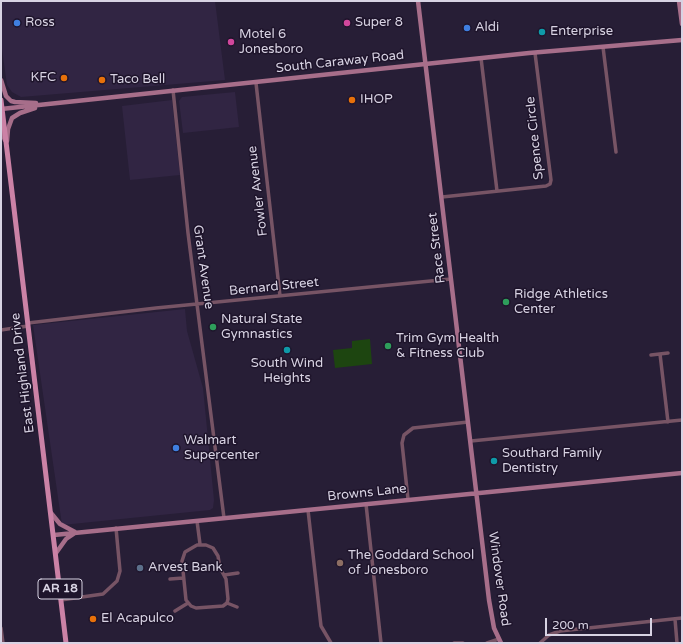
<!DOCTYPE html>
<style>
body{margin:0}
#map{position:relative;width:683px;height:644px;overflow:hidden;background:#271e36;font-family:"Varela Round",sans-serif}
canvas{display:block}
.frame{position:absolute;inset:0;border:2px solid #d8d3e3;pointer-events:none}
.scale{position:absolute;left:545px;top:618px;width:107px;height:18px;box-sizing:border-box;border:2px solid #d8d3e3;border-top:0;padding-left:5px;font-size:12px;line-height:14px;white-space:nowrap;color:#d8d3e3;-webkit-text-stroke:3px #1e142b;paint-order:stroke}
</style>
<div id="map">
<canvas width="683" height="644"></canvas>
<div class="frame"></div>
<div class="scale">200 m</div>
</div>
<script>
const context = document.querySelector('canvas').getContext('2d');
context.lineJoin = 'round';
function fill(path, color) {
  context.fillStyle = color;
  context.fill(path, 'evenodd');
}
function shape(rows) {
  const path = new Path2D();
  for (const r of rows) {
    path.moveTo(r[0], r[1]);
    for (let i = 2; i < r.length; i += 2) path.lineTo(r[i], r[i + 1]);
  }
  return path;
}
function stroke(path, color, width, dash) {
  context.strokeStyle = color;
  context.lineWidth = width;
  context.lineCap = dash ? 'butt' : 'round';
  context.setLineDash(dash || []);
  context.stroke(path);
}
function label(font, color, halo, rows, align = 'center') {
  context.font = font + ' "Varela Round",sans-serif';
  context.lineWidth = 3;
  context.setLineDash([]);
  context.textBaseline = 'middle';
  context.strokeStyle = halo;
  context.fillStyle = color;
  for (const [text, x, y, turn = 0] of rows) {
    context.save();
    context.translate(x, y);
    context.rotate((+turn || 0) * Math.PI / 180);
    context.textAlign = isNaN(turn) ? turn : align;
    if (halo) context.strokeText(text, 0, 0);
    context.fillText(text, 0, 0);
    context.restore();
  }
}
fill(shape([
 [1,1,215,1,225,80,21,97,12,92,7,85,1,42],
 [235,92,239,127,183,133,179,101,182,97],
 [172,100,180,175,130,180,122,106],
 [185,309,187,331,203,388,214,500,213,508,210,510,62,525,33,325]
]), '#312543');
fill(shape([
 [370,339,372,364,335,368,333,350,352,348,352,341]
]), '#1d4510');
stroke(shape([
 [603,47,616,152],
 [481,58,497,191],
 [256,83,280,296],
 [173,90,188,233,224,518],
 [442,197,546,186,550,184,551,180,535,53],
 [28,323,156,308,451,279],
 [1,330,28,326],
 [660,354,668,422],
 [651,355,668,353],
 [471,441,682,420],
 [408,499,402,443,404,435,413,428,468,422],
 [366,504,381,643],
 [308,510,321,626,331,643],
 [197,521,200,544],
 [197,545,206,545,213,548,218,556,220,568,226,579,228,599,227,603,223,606,196,608,191,606,186,600,182,561,185,552,197,545],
 [224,575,238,573],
 [170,579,183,578],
 [61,600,103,594,117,581,120,571,116,528],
 [227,603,237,607],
 [175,611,188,603],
 [675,619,677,643],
 [1,628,3,643],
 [454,643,463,643],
 [487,643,499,639],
 [540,643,549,635,560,631,682,618]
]), '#775465', 3.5);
stroke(shape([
 [418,1,489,600,494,628,501,643],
 [679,1,682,24],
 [1,80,6,96,11,101,15,102,36,103],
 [1,109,529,53,682,40],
 [1,131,5,140],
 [7,141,8,129,12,118,20,113,35,108],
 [51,513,60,524,75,532],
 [54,535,682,473],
 [56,553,66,539,75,533]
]), '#a76e8a', 4.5);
stroke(shape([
 [1,100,66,643]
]), '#cb82a6', 5);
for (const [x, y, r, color] of [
 [17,23,4,"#3f7fe0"],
 [347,23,4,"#d1479c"],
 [467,28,4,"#3f7fe0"],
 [542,32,4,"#0f9aa8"],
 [231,42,4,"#d1479c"],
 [64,78,4,"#e8710a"],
 [102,80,4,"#e8710a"],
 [352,100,4,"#e8710a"],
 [506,302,4,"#2e9e5b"],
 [213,327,4,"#2e9e5b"],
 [388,346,4,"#2e9e5b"],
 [287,350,4,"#0f9aa8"],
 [176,448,4,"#3f7fe0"],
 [494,461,4,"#0f9aa8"],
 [340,563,4,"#8d6e63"],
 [140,568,4,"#5c6f8a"],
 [93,619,4,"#e8710a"]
]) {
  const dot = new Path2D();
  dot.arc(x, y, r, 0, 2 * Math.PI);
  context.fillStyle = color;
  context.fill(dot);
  stroke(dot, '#1e142b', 1.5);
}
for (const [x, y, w] of [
 [60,589,44]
]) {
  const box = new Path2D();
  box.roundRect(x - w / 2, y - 10, w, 20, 3);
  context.fillStyle = '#1e142b';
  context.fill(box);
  stroke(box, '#d8d3e3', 1);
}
label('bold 12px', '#d8d3e3', null, [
 ["AR 18",60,589]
]);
label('13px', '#d8d3e3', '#1e142b', [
 ["Ross",25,23],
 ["Super 8",355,23],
 ["Aldi",475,28],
 ["Enterprise",550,32],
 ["Motel 6",239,35],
 ["Jonesboro",239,50],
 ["KFC",56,78,"right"],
 ["Taco Bell",110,80],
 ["IHOP",360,100],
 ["Ridge Athletics",514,295],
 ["Center",514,310],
 ["Natural State",221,320],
 ["Gymnastics",221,335],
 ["Trim Gym Health",396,339],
 ["& Fitness Club",396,354],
 ["South Wind",287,364,"center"],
 ["Heights",287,379,"center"],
 ["Walmart",184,441],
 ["Supercenter",184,456],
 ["Southard Family",502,454],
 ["Dentistry",502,469],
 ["The Goddard School",348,556],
 ["of Jonesboro",348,571],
 ["Arvest Bank",148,568],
 ["El Acapulco",101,619]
], 'left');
label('13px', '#d8d3e3', '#1e142b', [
 ["South Caraway Road",340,62,-6],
 ["Spence Circle",535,138,-96],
 ["Fowler Avenue",258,191,-97],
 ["Race Street",437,248,-97],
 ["Grant Avenue",203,267,82],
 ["Bernard Street",274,287,-6],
 ["East Highland Drive",23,373,-97],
 ["Browns Lane",367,493,-6],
 ["Windover Road",499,579,82]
]);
</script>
